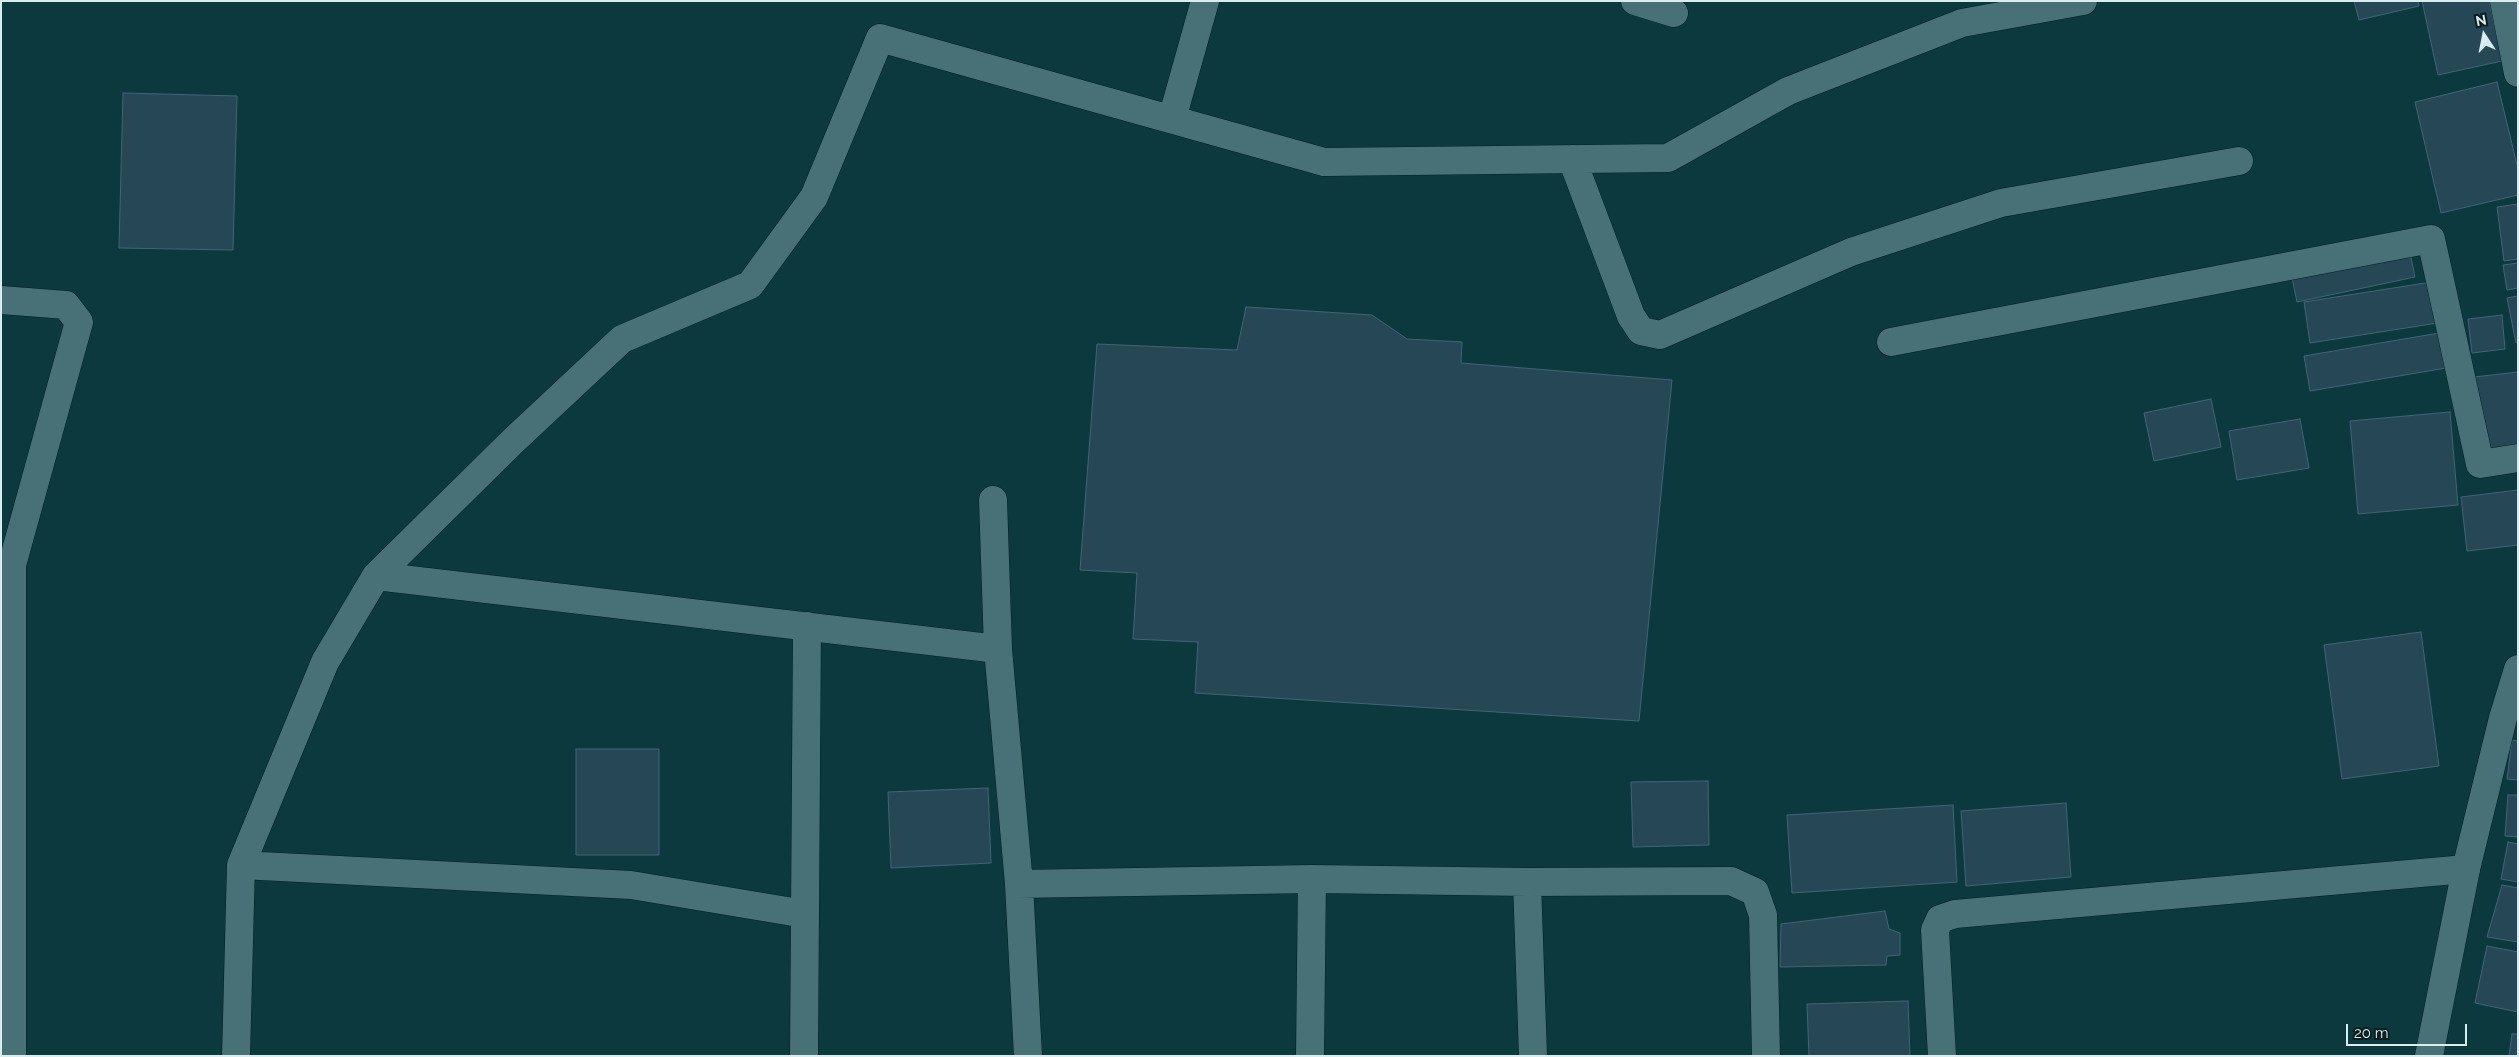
<!DOCTYPE html>
<style>
body{margin:0}
#map{position:relative;width:2519px;height:1057px;overflow:hidden;background:#0c393e;font-family:Raleway,sans-serif}
canvas{display:block}
.frame{position:absolute;inset:0;border:2px solid #d7edf0;pointer-events:none}
.north{position:absolute;left:2459px;top:10px;width:50px;height:50px;-webkit-text-stroke:4px #0b1d1f;paint-order:stroke;rotate:349deg;font-size:14px;font-weight:700;line-height:20px;text-align:center;color:#d7edf0}
.north::after{content:'';display:block;margin:auto;width:18px;height:22px;background:#d7edf0;clip-path:polygon(50% 0,100% 100%,50% 72%,0 100%)}
.scale{position:absolute;left:2346px;top:1024px;width:121px;height:22px;box-sizing:border-box;border:2px solid #d7edf0;border-top:0;padding-left:6px;font-size:15px;line-height:18px;white-space:nowrap;color:#d7edf0;-webkit-text-stroke:4px #0b1d1f;paint-order:stroke}
</style>
<div id="map">
<canvas width="2519" height="1057"></canvas>
<div class="frame"></div>
<div class="north">N</div>
<div class="scale">20 m</div>
</div>
<script>
const context = document.querySelector('canvas').getContext('2d');
context.lineJoin = 'round';
function fill(path, color) {
  context.fillStyle = color;
  context.fill(path, 'evenodd');
}
function shape(rows) {
  const path = new Path2D();
  for (const r of rows) {
    path.moveTo(r[0], r[1]);
    for (let i = 2; i < r.length; i += 2) path.lineTo(r[i], r[i + 1]);
  }
  return path;
}
function stroke(path, color, width, dash) {
  context.strokeStyle = color;
  context.lineWidth = width;
  context.lineCap = dash ? 'butt' : 'round';
  context.setLineDash(dash || []);
  context.stroke(path);
}
const building = shape([
 [2354,1,2418,1,2419,6,2359,20,2354,1],
 [2422,1,2489,1,2502,61,2438,75,2422,1],
 [2497,82,2518,169,2518,195,2441,213,2415,102,2497,82],
 [123,93,237,96,233,250,119,248,123,93],
 [2518,204,2518,259,2504,261,2497,207,2518,204],
 [2409,248,2415,277,2297,302,2291,273,2409,248],
 [2518,263,2518,288,2507,290,2503,265,2518,263],
 [2438,281,2444,322,2310,343,2304,302,2438,281],
 [2518,296,2518,342,2516,343,2507,298,2518,296],
 [1246,307,1372,315,1407,339,1462,342,1461,363,1672,380,1639,721,1195,693,1198,642,1133,639,1137,573,1080,570,1097,344,1237,350,1246,307],
 [2502,315,2505,349,2472,353,2468,319,2502,315],
 [2445,332,2452,367,2310,391,2304,356,2445,332],
 [2518,372,2518,451,2484,455,2474,377,2518,372],
 [2211,399,2221,447,2154,461,2144,413,2211,399],
 [2450,412,2458,505,2358,514,2350,421,2450,412],
 [2300,419,2309,468,2237,480,2229,431,2300,419],
 [2518,490,2518,545,2467,551,2461,497,2518,490],
 [2421,632,2439,766,2342,779,2324,645,2421,632],
 [2512,740,2518,741,2518,780,2507,779,2512,740],
 [576,749,659,749,659,855,576,855,576,749],
 [1708,781,1709,845,1633,847,1631,782,1708,781],
 [988,788,991,863,891,868,888,792,988,788],
 [2508,795,2518,795,2518,837,2505,836,2508,795],
 [2066,803,2071,877,1966,886,1961,811,2066,803],
 [1953,805,1957,882,1792,893,1787,815,1953,805],
 [2508,842,2518,844,2518,882,2501,879,2508,842],
 [2502,885,2518,888,2518,942,2487,937,2502,885],
 [1885,911,1889,929,1900,933,1900,955,1887,956,1886,965,1780,967,1781,924,1885,911],
 [2487,946,2518,952,2518,1012,2475,1003,2487,946],
 [1908,1001,1910,1056,1809,1056,1807,1004,1908,1001],
 [2512,1034,2518,1034,2518,1056,2509,1056,2512,1034]
]);
fill(building, '#254756');
stroke(building, '#436576', 1);
const street = shape([
 [1635,1,1674,13],
 [1172,119,1205,1],
 [1572,159,1631,316,1641,331,1660,335,1851,252,2001,203,2239,161],
 [1,300,66,305,79,322,12,565,12,1056],
 [1891,342,2431,239,2480,464,2518,458],
 [993,500,998,649],
 [376,576,998,649,1019,884,1028,1056],
 [241,865,631,885,805,914],
 [1527,882,1533,1056],
 [1019,884,1312,879,1527,882,1731,881,1755,892,1763,915,1766,1056],
 [236,1056,241,865,325,662,376,576,513,441,622,339,750,285,814,197,880,38,1324,162,1668,158,1788,91,1962,23,2083,1],
 [804,1056,807,626],
 [1310,1056,1312,879],
 [1942,1056,1935,930,1940,919,1955,914,2466,869]
]);
const secondary = shape([
 [2504,1,2518,73],
 [2429,1056,2466,869,2503,718,2518,669]
]);
stroke(street, '#001e23', 29);
stroke(secondary, '#001e23', 29);
stroke(street, '#487177', 28);
stroke(secondary, '#487177', 28);
</script>
